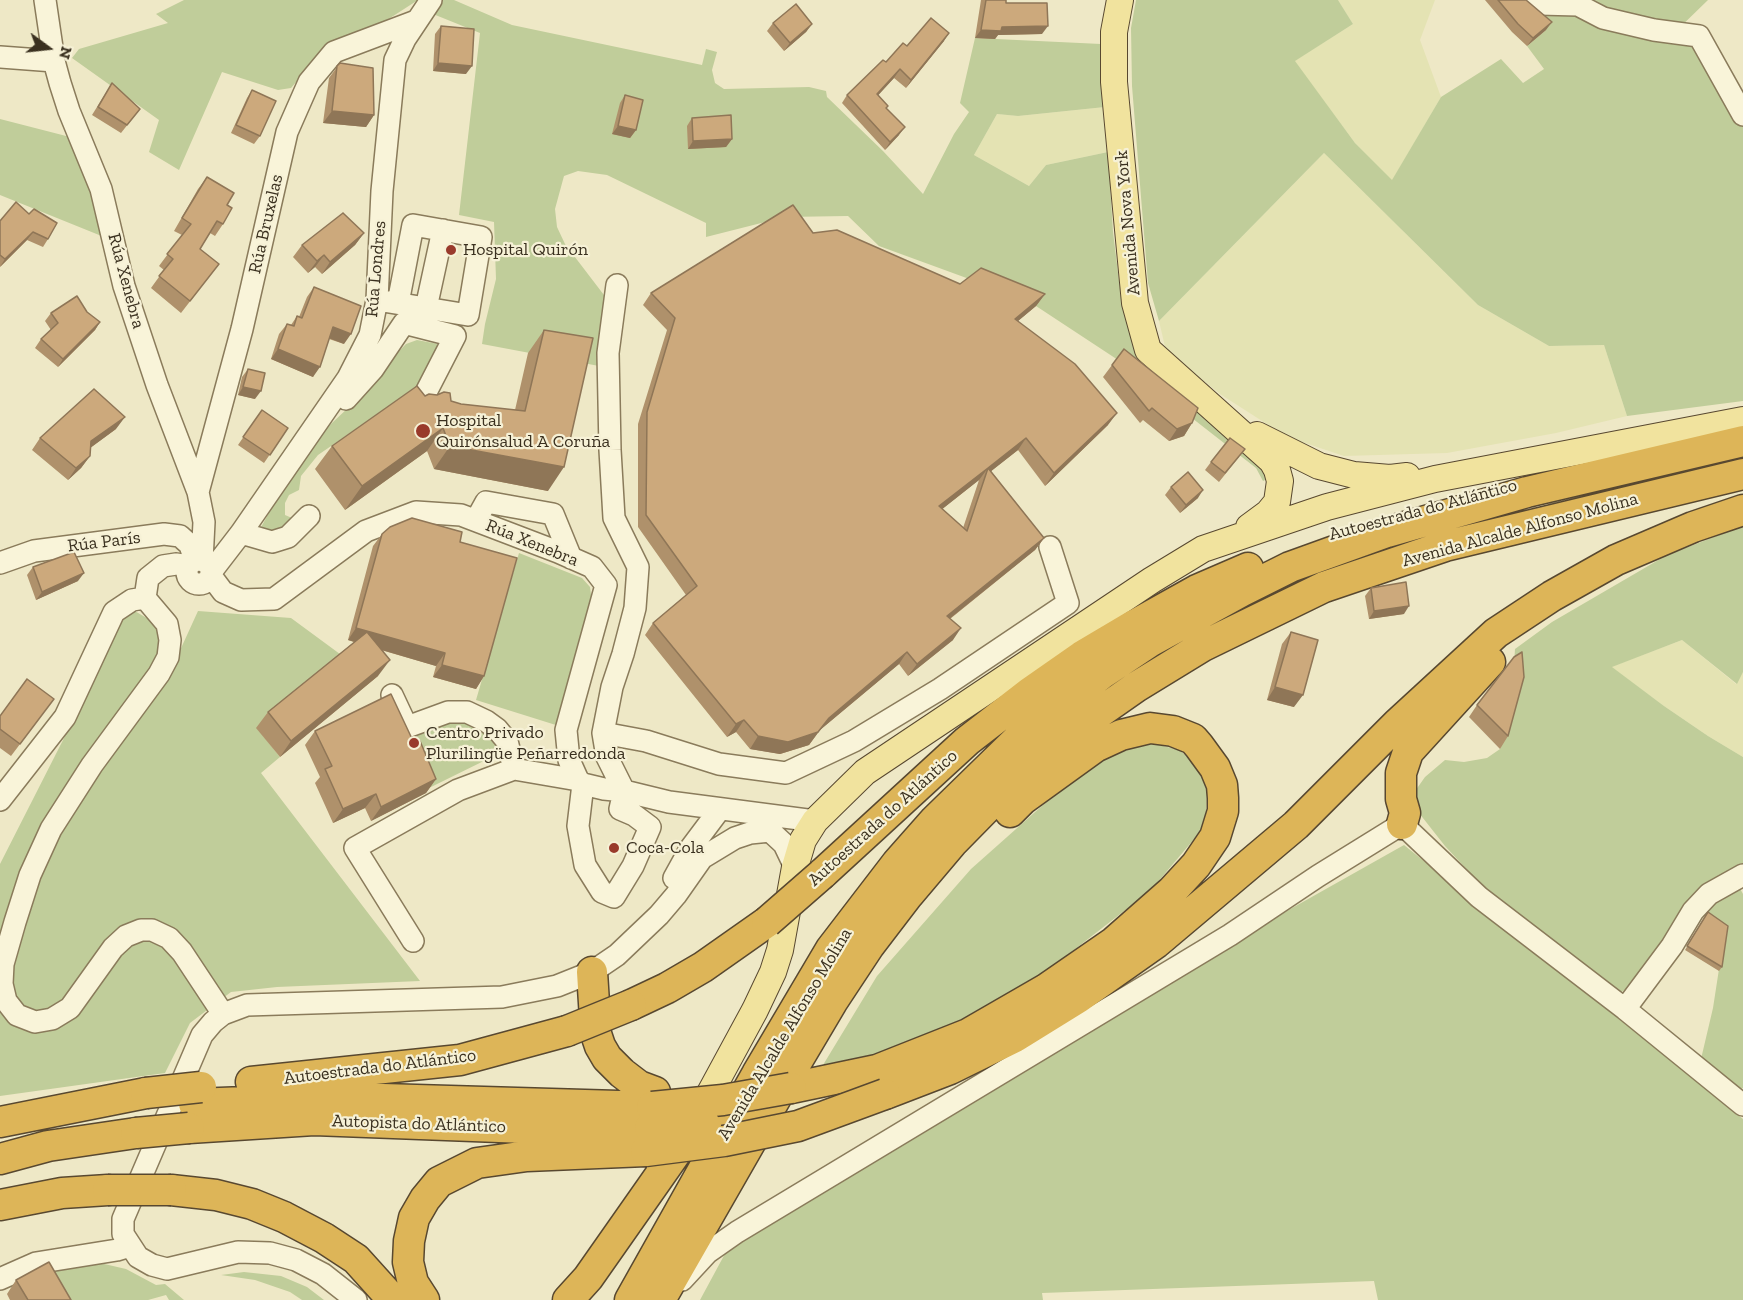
<!DOCTYPE html>
<meta charset="utf-8">
<style>
body{margin:0}
#map{position:relative;width:1743px;height:1300px;overflow:hidden;background:#eee8c6;font-family:"Zilla Slab",serif}
canvas{display:block}
.north{position:absolute;left:18px;top:18px;width:60px;height:60px;-webkit-text-stroke:4px #f6f1d6;paint-order:stroke;rotate:105deg;font-size:16px;font-weight:700;line-height:24px;text-align:center;color:#3a301f}
.north::after{content:'';display:block;margin:auto;width:21px;height:27px;background:#3a301f;clip-path:polygon(50% 0,100% 100%,50% 72%,0 100%)}
</style>
<div id="map">
<canvas width="1743" height="1300"></canvas>
<div class="north">N</div>
</div>
<script>
const context = document.querySelector('canvas').getContext('2d');
context.lineJoin = 'round';
function fill(path, color) {
  context.fillStyle = color;
  context.fill(path, 'evenodd');
}
function shape(rows) {
  const path = new Path2D();
  for (const r of rows) {
    if (r.length === 3) {
      path.moveTo(r[0] + r[2], r[1]);
      path.arc(r[0], r[1], r[2], 0, 2 * Math.PI);
      continue;
    }
    path.moveTo(r[0], r[1]);
    for (let i = 2; i < r.length; i += 2) path.lineTo(r[i], r[i + 1]);
  }
  return path;
}
function stroke(path, color, width, dash) {
  context.strokeStyle = color;
  context.lineWidth = width;
  context.lineCap = dash ? 'butt' : 'round';
  context.setLineDash(dash || []);
  context.stroke(path);
}
function label(font, color, halo, rows, align = 'center') {
  context.font = font + ' "Zilla Slab",serif';
  context.lineWidth = 4.5;
  context.setLineDash([]);
  context.textBaseline = 'middle';
  context.strokeStyle = halo;
  context.fillStyle = color;
  for (const [text, x, y, turn = 0] of rows) {
    context.save();
    context.translate(x, y);
    context.rotate((+turn || 0) * Math.PI / 180);
    context.textAlign = isNaN(turn) ? turn : align;
    if (halo) context.strokeText(text, 0, 0);
    context.fillText(text, 0, 0);
    context.restore();
  }
}
fill(shape([
 [1338,0,1435,0,1420,40,1441,97,1392,181,1355,143,1294,61,1353,24],
 [1105,107,1108,152,1046,165,1029,186,974,155,997,114,1018,116],
 [1324,153,1478,305,1549,346,1604,345,1627,416,1556,433,1447,453,1344,456,1287,437,1220,394,1166,351,1159,321],
 [1682,640,1736,684,1743,672,1743,757,1708,736,1664,706,1611,667]
]), '#e4e3b3');
fill(shape([
 [184,0,418,0,387,20,341,38,315,60,291,88,278,90,222,72,179,170,149,152,159,120,72,58,79,49,168,23,156,14],
 [443,0,454,0,512,25,702,65,706,49,717,52,712,70,715,83,724,89,809,87,826,91,827,97,883,151,923,194,954,134,969,112,960,103,975,38,1101,44,1105,107,1018,116,997,114,974,155,1029,186,1046,165,1108,152,1113,232,1122,305,1138,351,1160,379,1260,464,1269,478,1263,481,1256,468,1115,358,1036,306,972,280,879,246,848,216,785,217,706,237,706,223,607,175,578,171,564,176,555,209,557,227,565,244,607,299,599,366,482,344,485,324,496,279,494,222,459,215,480,33,433,14],
 [1136,0,1338,0,1353,24,1295,61,1355,143,1392,180,1441,97,1501,59,1523,83,1544,69,1527,46,1546,30,1516,0,1708,0,1671,36,1696,40,1739,123,1743,127,1743,401,1627,416,1604,345,1549,346,1478,305,1324,153,1159,321,1148,283,1132,86,1131,28],
 [0,119,70,137,89,184,104,237,0,195],
 [417,340,438,344,441,351,423,383,318,455,301,476,299,490,289,495,285,503,285,515,292,518,290,524,284,530,258,533,280,492,317,437,380,378,396,354,406,344],
 [1743,526,1743,672,1737,684,1682,640,1612,667,1664,706,1708,736,1743,757,1743,870,1634,985,1621,992,1611,992,1511,917,1445,846,1419,813,1413,794,1425,777,1445,760,1464,762,1487,758,1500,749,1515,689,1514,664,1515,649,1552,622,1667,555],
 [519,553,582,578,590,587,592,602,559,726,476,700],
 [133,610,150,620,177,657,198,611,291,618,344,657,257,728,280,757,261,773,420,981,277,987,231,992,190,1023,165,1073,0,1096,0,864,91,685,117,621],
 [447,723,467,724,480,729,499,744,498,754,429,788,408,738],
 [1148,742,1179,750,1199,766,1207,790,1206,813,1200,832,1151,890,1061,960,996,1004,936,1032,880,1053,823,1065,877,976,971,869,1052,797,1109,755],
 [1404,845,1743,1119,1743,1300,1378,1300,1374,1281,1042,1293,1043,1300,700,1300,727,1250,1246,934],
 [1738,885,1743,894,1743,1088,1734,1092,1701,1059,1713,1008,1725,930,1699,912],
 [100,1263,126,1269,156,1285,165,1284,184,1300,169,1300,166,1295,148,1300,60,1300,52,1268],
 [244,1272,281,1276,307,1287,324,1300,302,1300,290,1292,255,1280,221,1275]
]), '#c0cd9a');
const minor = shape([
 [45,0,54,61,60,83,69,111,101,189,124,286,157,385,198,492,204,522,202,561],
 [1533,0,1539,4,1578,5,1603,18,1654,30,1699,36,1743,115],
 [0,57,54,61],
 [377,300,468,315,481,237,413,225,398,303],
 [426,308,443,230],
 [346,399,373,369,404,323,455,336,419,406],
 [198,492,242,329,287,132,309,82,334,52,416,21],
 [476,520,486,502,553,514,571,558],
 [241,533,272,542,288,537,309,516],
 [199,572,12],
 [0,563,34,551,164,534,180,536,190,545,195,561],
 [189,566,176,564,163,566,148,578,145,598,167,624,170,640,168,657,159,674,92,765,51,829,30,875,15,922,3,964,2,984,6,1001,17,1015,35,1022,52,1019,70,1008,113,948,126,936,141,930,152,930,169,938,182,952,223,1014],
 [211,572,241,533,348,378,370,335,377,300,382,191,395,60,405,39,431,0],
 [211,576,223,592,241,600,274,599,366,531,416,512,461,515,558,552,592,567,606,585,566,730,569,760,578,780,583,784,604,789,624,791,669,802,815,821],
 [392,695,407,727,448,712,467,712,486,721,497,729,507,741,514,769],
 [603,733,612,687,623,654,635,608,638,567,614,518,610,450,608,353,617,285],
 [583,784,578,826,585,865,602,892,614,897,633,866,650,827,634,815,620,809,624,791,607,757,603,733,646,741,719,764,786,773,854,741,940,689,1068,603,1050,547],
 [0,800,65,717,114,612,132,600,145,598],
 [758,824,770,831,784,844,795,867],
 [674,878,690,849,720,809],
 [413,941,355,848,458,790,514,769,578,780],
 [1625,1009,1672,946,1693,911,1709,894,1743,875],
 [0,1279,36,1263,117,1250,130,1246],
 [682,1280,707,1253,737,1232,1230,935,1318,876,1402,824,1479,897,1625,1009,1743,1105],
 [356,1300,323,1274,296,1260,270,1253,238,1252,167,1269,152,1265,138,1257,123,1234,123,1219,202,1035,213,1022,223,1014,247,1005,502,997,557,986,592,972,617,955,659,915,676,895,702,858,735,838,750,833,770,831]
]);
const major = shape([
 [1120,0,1114,32,1114,82,1135,303,1148,350,1272,461,1277,470,1280,481,1277,502,1268,513,1249,527],
 [1257,435,1319,466,1354,475,1390,478,1407,476],
 [697,1117,755,1010,773,972,780,950,795,867,803,840,815,821,865,772,1152,580,1203,549,1327,507,1435,479,1743,420]
]);
const highway = shape([
 [1402,824,1405,813,1401,799,1401,773,1408,752,1490,662],
 [822,874,967,741,1029,693,1082,656,1136,624,1197,590,1248,568],
 [592,972,596,1034,600,1046,607,1058,622,1073,639,1086,655,1092],
 [631,1005,667,988,703,967,767,922],
 [251,1082,460,1060,567,1031],
 [791,1088,877,1070,968,1034,1046,989,1114,942,1172,891,1196,865,1215,837,1223,811,1223,798,1222,785,1215,768,1199,746,1193,739,1173,731,1150,728,1121,735,1095,747,1023,799,1010,812],
 [885,1094,950,1069,1015,1037,1078,998,1156,943,1296,825,1397,724,1496,633,1552,596,1616,560,1693,527,1743,510],
 [194,1104,349,1098,652,1107],
 [0,1122,146,1093],
 [189,1128,314,1120,605,1131,650,1128],
 [0,1159,48,1146,136,1133],
 [171,1190,216,1195,252,1204,284,1217,324,1238,356,1259,393,1300],
 [0,1205,62,1193,108,1190],
 [424,1300,413,1283,408,1262,409,1241,414,1218,425,1199,439,1182,477,1163,527,1156,646,1151],
 [568,1300,588,1278,682,1144],
 [630,1300,757,1074,831,949,897,863,935,820,1017,740,1103,673,1151,641,1242,591,1290,567,1387,532,1527,492,1743,441],
 [660,1300,790,1073,832,1002,869,946,908,895,952,843,1008,786,1076,729,1136,687,1203,646,1324,587,1445,546,1743,474]
]);
stroke(minor, '#8a7b5b', 24);
stroke(major, '#584830', 28);
stroke(highway, '#584830', 33);
stroke(minor, '#f9f4d9', 21);
stroke(major, '#f1e39e', 26);
stroke(highway, '#ddb558', 30);
const highwayBridge = shape([
 [767,922,822,874],
 [567,1031,631,1005],
 [146,1093,201,1087],
 [652,1107,723,1100,791,1088],
 [650,1128,706,1126],
 [136,1133,189,1128],
 [646,1151,724,1141,798,1126,885,1094],
 [108,1190,171,1190]
]);
stroke(highwayBridge, '#584830', 33, []);
stroke(highwayBridge, '#ddb558', 30);
fill(shape([
 [981,0,1006,0,1006,3,1042,34,998,35,995,39,975,38],
 [1485,0,1526,0,1546,30,1527,46,1512,32],
 [773,23,812,24,806,32,784,51,767,31],
 [441,26,466,74,433,71,435,34],
 [944,41,906,88,894,78,878,95,888,106,886,109,899,135,885,150,842,103,847,95,886,62,907,46],
 [340,63,374,115,366,127,323,123,329,78],
 [112,83,140,109,121,133,92,115],
 [252,90,260,136,254,144,231,133,247,98],
 [625,95,636,130,630,138,612,134,620,103],
 [692,118,732,139,726,147,688,149,687,126],
 [207,177,227,205,223,224,215,236,210,233,200,249,219,264,181,313,151,288,164,270,159,266,182,235,174,231,198,189],
 [16,202,48,239,43,247,27,240,0,267,0,221],
 [364,233,355,245,322,274,315,267,308,273,293,257,302,245],
 [813,233,960,284,1045,294,1036,306,1018,321,1108,425,1045,486,1018,450,991,471,1044,538,1035,550,950,619,953,640,908,676,899,664,820,730,809,745,780,754,750,749,736,732,727,737,645,635,653,623,686,595,638,527,638,424,667,330,643,305,651,293],
 [979,480,963,528,942,509],
 [314,287,344,344,329,339,313,377,271,359,279,334,287,324,291,325,297,316,299,317,307,297],
 [87,312,100,322,95,330,58,367,35,348,41,339,51,330,45,321,51,313],
 [544,330,548,491,434,469,427,451,345,510,315,469,332,446,425,396,451,401,461,404,515,410,528,353],
 [1112,365,1192,423,1184,436,1169,441,1143,420,1140,423,1103,377],
 [248,369,255,399,238,395,242,377],
 [262,410,288,428,264,463,238,445],
 [116,429,90,448,90,456,81,468,68,480,32,450,40,438],
 [1239,457,1219,482,1205,470,1211,462],
 [1171,487,1198,498,1180,513,1165,495],
 [382,534,460,542,484,676,476,689,433,677,436,666,381,650,378,676,280,757,256,728,268,712,354,642,348,640,373,546],
 [33,567,78,581,36,600,27,575],
 [1371,588,1404,614,1369,619,1365,596],
 [1291,632,1294,707,1267,700,1282,644],
 [1477,705,1508,736,1500,749,1469,717],
 [45,711,11,756,0,748,0,716],
 [315,731,414,743,436,779,426,793,371,821,365,808,333,823,315,783,320,777,305,745],
 [1708,912,1722,967,1719,971,1685,950],
 [16,1280,71,1300,10,1300,7,1294]
]), '#af916b');
fill(shape([
 [1552,22,1546,30,1527,46,1533,38],
 [812,24,806,32,784,51,790,43],
 [1048,26,1042,34,998,35,995,39,975,38,981,30,1002,27],
 [949,33,944,41,906,88,911,80],
 [438,63,472,66,466,74,433,71],
 [900,69,894,78,872,102,877,94],
 [332,111,374,115,366,127,323,123],
 [618,126,636,130,630,138,612,134],
 [905,127,899,135,885,150,890,142],
 [732,139,726,147,688,149,693,141],
 [33,232,27,240,0,267,5,259],
 [364,233,355,245,322,274,330,262],
 [324,255,315,267,308,273,317,261],
 [1045,294,1036,306,1006,331,1015,319],
 [100,322,95,330,58,367,63,359],
 [333,327,351,334,344,344,326,337],
 [278,349,320,367,313,377,271,359],
 [243,387,261,391,255,399,238,395],
 [1117,413,1108,425,1045,486,1054,473],
 [125,417,116,429,82,454,91,441],
 [1192,423,1184,436,1169,441,1177,429],
 [443,428,427,451,345,510,362,486],
 [1026,438,1018,450,985,476,988,468],
 [450,446,564,467,548,491,434,469],
 [90,456,81,468,68,480,76,468],
 [988,468,979,480,931,518,939,506],
 [1203,490,1198,498,1180,513,1186,505],
 [1044,538,1035,550,938,628,947,616],
 [84,573,78,581,36,600,42,592],
 [1409,606,1404,614,1369,619,1374,611],
 [356,628,445,653,436,666,348,640],
 [961,628,953,640,908,676,917,664],
 [907,652,899,664,820,730,809,745,780,754,750,749,758,736,829,718],
 [390,660,378,676,280,757,291,741],
 [442,665,484,676,476,689,433,677],
 [1275,687,1303,695,1294,707,1267,700],
 [744,720,736,732,727,737,736,724],
 [436,779,426,793,371,821,381,807],
 [376,794,365,808,333,823,343,809]
]), '#8f7657');
const building = shape([
 [986,0,1006,0,1006,3,1047,3,1048,26,1002,27,1001,31,981,30,986,0],
 [1498,0,1526,0,1552,22,1533,38,1518,24,1498,0],
 [796,4,812,24,790,43,773,23,796,4],
 [931,18,949,33,911,80,900,69,877,94,888,106,886,108,905,127,890,142,847,95,883,60,886,62,903,43,907,46,931,18],
 [441,26,474,29,472,66,438,63,441,26],
 [340,63,373,68,374,115,332,111,337,66,340,63],
 [112,83,140,109,127,125,98,107,112,83],
 [252,90,276,101,260,136,236,125,252,90],
 [625,95,643,100,636,130,618,126,625,95],
 [731,115,732,139,693,141,692,118,731,115],
 [207,177,234,193,227,205,232,208,223,224,217,221,200,249,219,264,190,301,159,276,173,259,167,254,191,224,182,218,207,177],
 [16,202,29,214,34,209,57,223,48,239,33,232,5,259,0,255,0,221,16,202],
 [793,205,813,233,837,230,960,284,981,268,1045,294,1015,319,1075,364,1117,413,1054,473,1026,438,988,468,1044,538,947,616,961,628,917,664,907,652,829,718,818,732,788,742,758,736,744,720,736,724,653,623,697,586,646,515,647,412,675,318,651,293,793,205],
 [988,468,967,531,939,506,988,468],
 [343,213,364,233,330,262,324,255,317,261,302,245,343,213],
 [314,287,361,306,351,334,333,327,320,367,278,349,287,324,294,326,297,316,302,318,314,287],
 [77,296,87,312,100,322,63,359,41,339,58,323,51,313,77,296],
 [544,330,593,338,564,467,450,446,443,428,362,486,332,446,417,386,425,396,429,394,437,395,444,392,450,393,451,401,461,404,525,411,544,330],
 [1124,349,1198,408,1192,423,1177,429,1152,408,1149,411,1112,365,1124,349],
 [248,369,265,373,261,391,243,387,248,369],
 [94,389,125,417,91,441,90,456,76,468,40,438,94,389],
 [262,410,288,428,270,455,243,437,262,410],
 [1230,438,1245,449,1225,473,1211,462,1230,438],
 [1188,472,1203,490,1186,505,1171,487,1188,472],
 [412,518,462,532,460,542,517,558,484,676,442,665,445,653,356,628,382,534,390,527,412,518],
 [74,552,84,573,42,592,33,567,74,552],
 [1406,582,1409,606,1374,611,1371,588,1406,582],
 [367,632,390,660,291,741,268,712,367,632],
 [1291,632,1318,640,1303,695,1275,687,1291,632],
 [1522,652,1524,677,1508,736,1477,705,1514,657,1522,652],
 [27,679,54,699,20,744,0,729,0,716,27,679],
 [391,694,414,743,420,741,436,779,381,807,376,794,343,809,325,769,332,766,315,731,391,694],
 [1708,912,1728,926,1722,967,1687,946,1708,912],
 [49,1262,71,1300,28,1300,16,1280,49,1262]
]);
fill(building, '#cca97c');
stroke(building, '#8f7657', 1.5);
for (const [x, y, r, color] of [
 [451,250,6,"#993a2b"],
 [423,431,8,"#993a2b"],
 [414,743,6,"#993a2b"],
 [614,848,6,"#993a2b"]
]) {
  const dot = new Path2D();
  dot.arc(x, y, r, 0, 2 * Math.PI);
  context.fillStyle = color;
  context.fill(dot);
  stroke(dot, '#f6f1d6', 2);
}
label('18px', '#3a301f', '#f6f1d6', [
 ["Avenida Nova York",1128,223,-95],
 ["Rúa Bruxelas",266,224,-77],
 ["Rúa Londres",376,269,-85],
 ["Rúa Xenebra",126,281,75],
 ["Autoestrada do Atlántico",1423,510,-15],
 ["Avenida Alcalde Alfonso Molina",1520,530,-15],
 ["Rúa París",104,542,-7],
 ["Rúa Xenebra",532,543,22],
 ["Autoestrada do Atlántico",883,818,-42],
 ["Avenida Alcalde Alfonso Molina",785,1034,-59],
 ["Autoestrada do Atlántico",380,1067,-7],
 ["Autopista do Atlántico",419,1124,2]
]);
label('18px', '#3a301f', '#f6f1d6', [
 ["Hospital Quirón",463,250],
 ["Hospital",436,421],
 ["Quirónsalud A Coruña",436,442],
 ["Centro Privado",426,733],
 ["Plurilingüe Peñarredonda",426,754],
 ["Coca-Cola",626,848]
], 'left');
</script>
